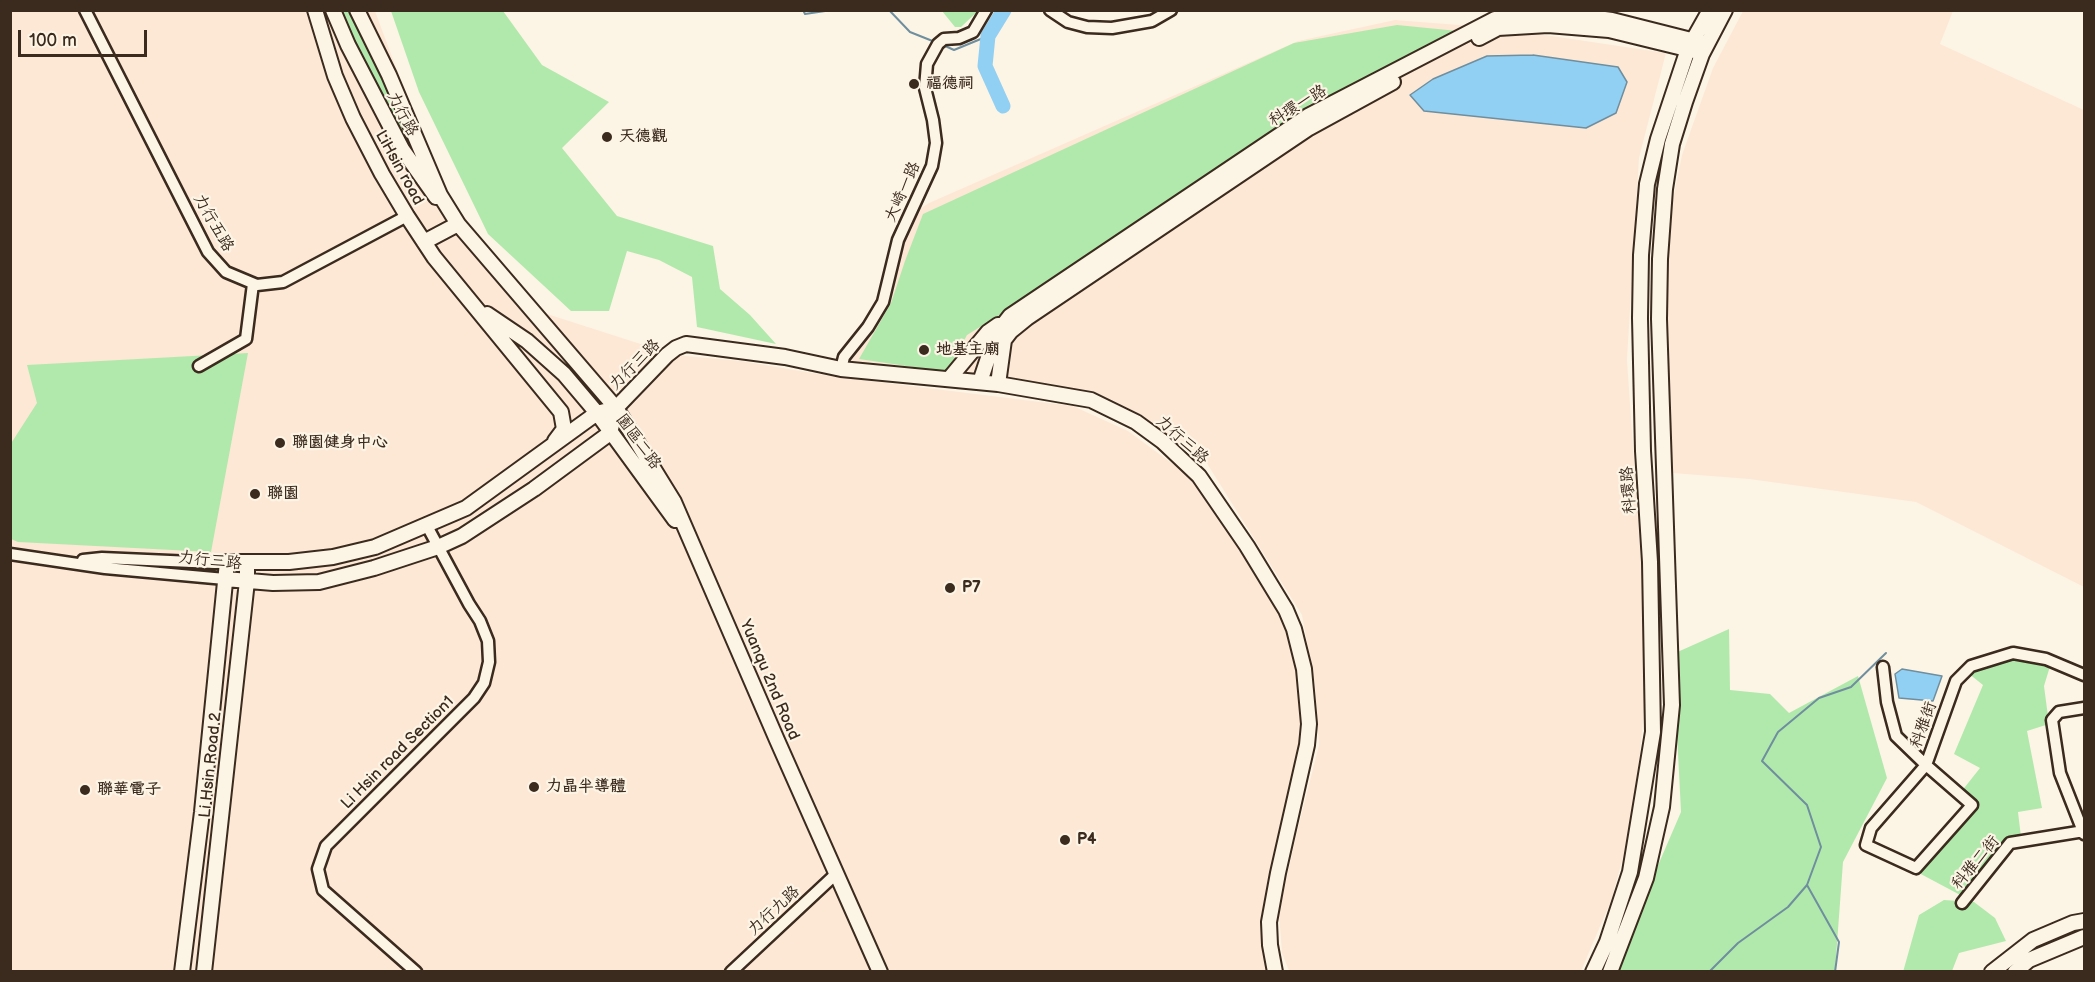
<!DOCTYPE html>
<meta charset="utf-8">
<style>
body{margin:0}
#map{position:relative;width:2095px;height:982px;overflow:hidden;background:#fcf5e5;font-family:"Balsamiq Sans",sans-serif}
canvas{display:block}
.frame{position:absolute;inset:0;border:12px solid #3b2a1e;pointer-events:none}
.scale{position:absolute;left:18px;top:30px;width:129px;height:27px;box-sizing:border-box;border:3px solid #3b2a1e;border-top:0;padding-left:8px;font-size:18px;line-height:21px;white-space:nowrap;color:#3b2a1e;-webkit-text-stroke:4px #fcf5e5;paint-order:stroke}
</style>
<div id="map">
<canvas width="2095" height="982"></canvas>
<div class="frame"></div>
<div class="scale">100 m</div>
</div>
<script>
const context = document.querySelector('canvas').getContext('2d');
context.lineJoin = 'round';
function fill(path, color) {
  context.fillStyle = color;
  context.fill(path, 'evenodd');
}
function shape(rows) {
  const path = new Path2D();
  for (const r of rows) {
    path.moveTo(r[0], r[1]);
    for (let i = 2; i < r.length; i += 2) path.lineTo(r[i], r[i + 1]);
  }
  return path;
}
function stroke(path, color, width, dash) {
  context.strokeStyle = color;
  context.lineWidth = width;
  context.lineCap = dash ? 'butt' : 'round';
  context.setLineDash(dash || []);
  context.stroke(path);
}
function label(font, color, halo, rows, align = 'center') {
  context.font = font + ' "Balsamiq Sans","LXGW WenKai TC",sans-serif';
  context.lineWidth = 4.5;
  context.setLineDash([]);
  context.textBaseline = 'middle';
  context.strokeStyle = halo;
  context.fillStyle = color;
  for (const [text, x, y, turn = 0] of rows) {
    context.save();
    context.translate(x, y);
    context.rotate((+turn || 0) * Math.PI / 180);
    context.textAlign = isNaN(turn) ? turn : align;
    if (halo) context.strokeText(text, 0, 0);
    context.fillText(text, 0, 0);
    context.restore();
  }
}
fill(shape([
 [10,11,375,11,404,89,453,203,541,312,675,355,741,361,830,376,1073,406,1128,431,1177,467,1230,515,1258,550,1299,622,1312,684,1316,745,1304,779,1275,913,1276,955,1281,971,11,971],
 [1743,11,1953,11,1940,44,2084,110,2084,587,1916,502,1749,479,1672,473,1666,303,1668,224,1682,155,1713,68],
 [1395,20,1498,28,1666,53,1639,158,1627,360,1642,577,1645,700,1634,817,1611,901,1581,971,1289,971,1282,953,1279,913,1295,840,1319,745,1315,686,1302,615,1201,454,1051,384,851,362,889,295,899,255,918,210,929,203,1298,41]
]), '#fde8d5');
fill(shape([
 [337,11,354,11,422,171],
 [391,11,503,11,542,65,609,102,562,148,617,216,713,246,720,289,750,315,776,344,697,327,692,277,659,260,627,251,609,311,571,311,488,234,419,92],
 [942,11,978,11,961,27,955,27],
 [1397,25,1468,32,1379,74,1309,105,1030,296,967,335,947,372,859,359,891,303,905,261,923,214,1294,43],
 [248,353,211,552,18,542,11,539,10,445,37,403,27,365],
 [1729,629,1730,690,1770,694,1789,713,1858,676,1887,778,1843,862,1835,971,1612,972,1681,812,1673,654],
 [2010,656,2051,663,2044,686,2049,724,2027,731,2042,808,2018,812,2021,837,1964,897,1917,872,1976,804,1961,792,1980,768,1954,754,1983,685,1968,673],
 [1944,900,1974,902,1995,918,2006,941,1959,953,1952,971,1903,972,1919,915]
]), '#b1e9ac');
const water = shape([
 [1533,55,1618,67,1627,82,1616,113,1586,128,1424,111,1410,95,1433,79,1487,56,1533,55],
 [1902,669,1942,676,1933,701,1899,698,1895,674,1902,669]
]);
fill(water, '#92d0f3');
stroke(water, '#6f8e9e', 1.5);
stroke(shape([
 [803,10,805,14,832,10],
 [889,10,910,32,935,42],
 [943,45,954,50,988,36],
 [1807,885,1839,942,1835,972],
 [1709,972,1738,943,1788,907,1807,885,1821,847,1807,805,1762,761,1778,732,1819,698,1851,687,1886,653]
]), '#6f8e9e', 2);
stroke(shape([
 [1003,106,985,66,988,36,1004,10]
]), '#92d0f3', 15);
const minor = shape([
 [85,10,208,252,226,272,257,285,283,282,407,216],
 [1050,10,1068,22,1087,27,1112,28,1152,21,1171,10],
 [199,366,246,339,253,284],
 [841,369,844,357,868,327,883,302,898,240,932,166,936,143,933,120,925,88,927,64,938,44,944,39,959,38,973,32,986,10],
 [10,554,105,568,225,579],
 [83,560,102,558,215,563,227,562],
 [1883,667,1887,702,1896,736,1926,765,1972,805,1916,868,1866,845,1871,828,1926,765,1956,681,1971,666,2013,653,2046,659,2084,675],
 [2084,708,2059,712,2052,720,2060,773,2084,834],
 [1962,903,2010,843,2084,831],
 [416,972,323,890,318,869,326,846,474,698,484,683,489,662,488,641,480,621,469,604,426,524],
 [731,972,837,873]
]);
const tertiary = shape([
 [315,10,335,76,353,118,382,174,407,216,434,257,561,412,564,429,555,441],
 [333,10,348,45,402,149,436,197],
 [357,10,389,75,440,195,458,224,616,408,674,502,777,740,880,972],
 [1479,38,1498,28,1548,25,1609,30,1695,51],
 [424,242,458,224],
 [487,314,527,341,564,374,597,413,675,520],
 [949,379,988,332,998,325],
 [980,382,996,334,1010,316,1308,116,1495,19,1550,14,1581,16,1612,20,1699,42],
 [998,384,1004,340,1011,331,1027,318,1309,128,1393,82],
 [225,579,273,583,319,582,374,568,438,547,462,536,534,489,610,433,616,408,667,355,676,348,686,344,785,357,841,369,998,384,1091,400,1136,422,1162,441,1199,476,1247,546,1286,610,1294,629,1304,669,1309,724,1307,745,1278,873,1269,922,1270,945,1275,972],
 [182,972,202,812,227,562,289,562,333,557,375,547,466,508,597,413,616,408],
 [204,972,247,581,247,562],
 [1593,972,1607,942,1630,872,1653,732,1650,562,1643,451,1640,318,1641,255,1647,184,1658,139,1688,49,1710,10],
 [1610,972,1646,878,1662,807,1672,705,1659,319,1660,259,1665,189,1672,144,1685,102,1702,54,1725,10],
 [1992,972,2033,940,2073,923,2084,921],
 [2015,972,2029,960,2084,937]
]);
stroke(minor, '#3b2a1e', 15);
stroke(tertiary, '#3b2a1e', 18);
stroke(minor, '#fcf5e5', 10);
stroke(tertiary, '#fcf5e5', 14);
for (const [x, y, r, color] of [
 [914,84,6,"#3b2a1e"],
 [607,137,6,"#3b2a1e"],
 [924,350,6,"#3b2a1e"],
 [280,443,6,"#3b2a1e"],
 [255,494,6,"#3b2a1e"],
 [950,588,6,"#3b2a1e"],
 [534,787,6,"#3b2a1e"],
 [85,790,6,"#3b2a1e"],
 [1065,840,6,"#3b2a1e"]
]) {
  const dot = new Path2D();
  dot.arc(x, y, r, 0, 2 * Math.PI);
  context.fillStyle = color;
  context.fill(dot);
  stroke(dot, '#fcf5e5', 2);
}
label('bold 16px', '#3b2a1e', '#fcf5e5', [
 ["福德祠",926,84],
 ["天德觀",619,137],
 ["地基主廟",936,350],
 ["聯園健身中心",292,443],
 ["聯園",267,494],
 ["P7",962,588],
 ["力晶半導體",546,787],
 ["聯華電子",97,790],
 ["P4",1077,840]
], 'left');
label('16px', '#3b2a1e', '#fcf5e5', [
 ["科環一路",1298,106,-31],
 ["力行路",402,114,62],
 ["LiHsin road",399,168,61],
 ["大崎一路",903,192,-66],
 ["力行五路",213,223,60],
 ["力行三路",635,365,-45],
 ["力行三路",1182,440,42],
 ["園區二路",638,442,54],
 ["科環路",1629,490,-94],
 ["力行三路",210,561,6],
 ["Yuanqu 2nd Road",769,680,67],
 ["科雅街",1924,725,-70],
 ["Li Hsin road Section1",398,753,-45],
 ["Li Hsin Road 2",211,765,-84],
 ["科雅二街",1976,863,-50],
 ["力行九路",774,911,-43]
]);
</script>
